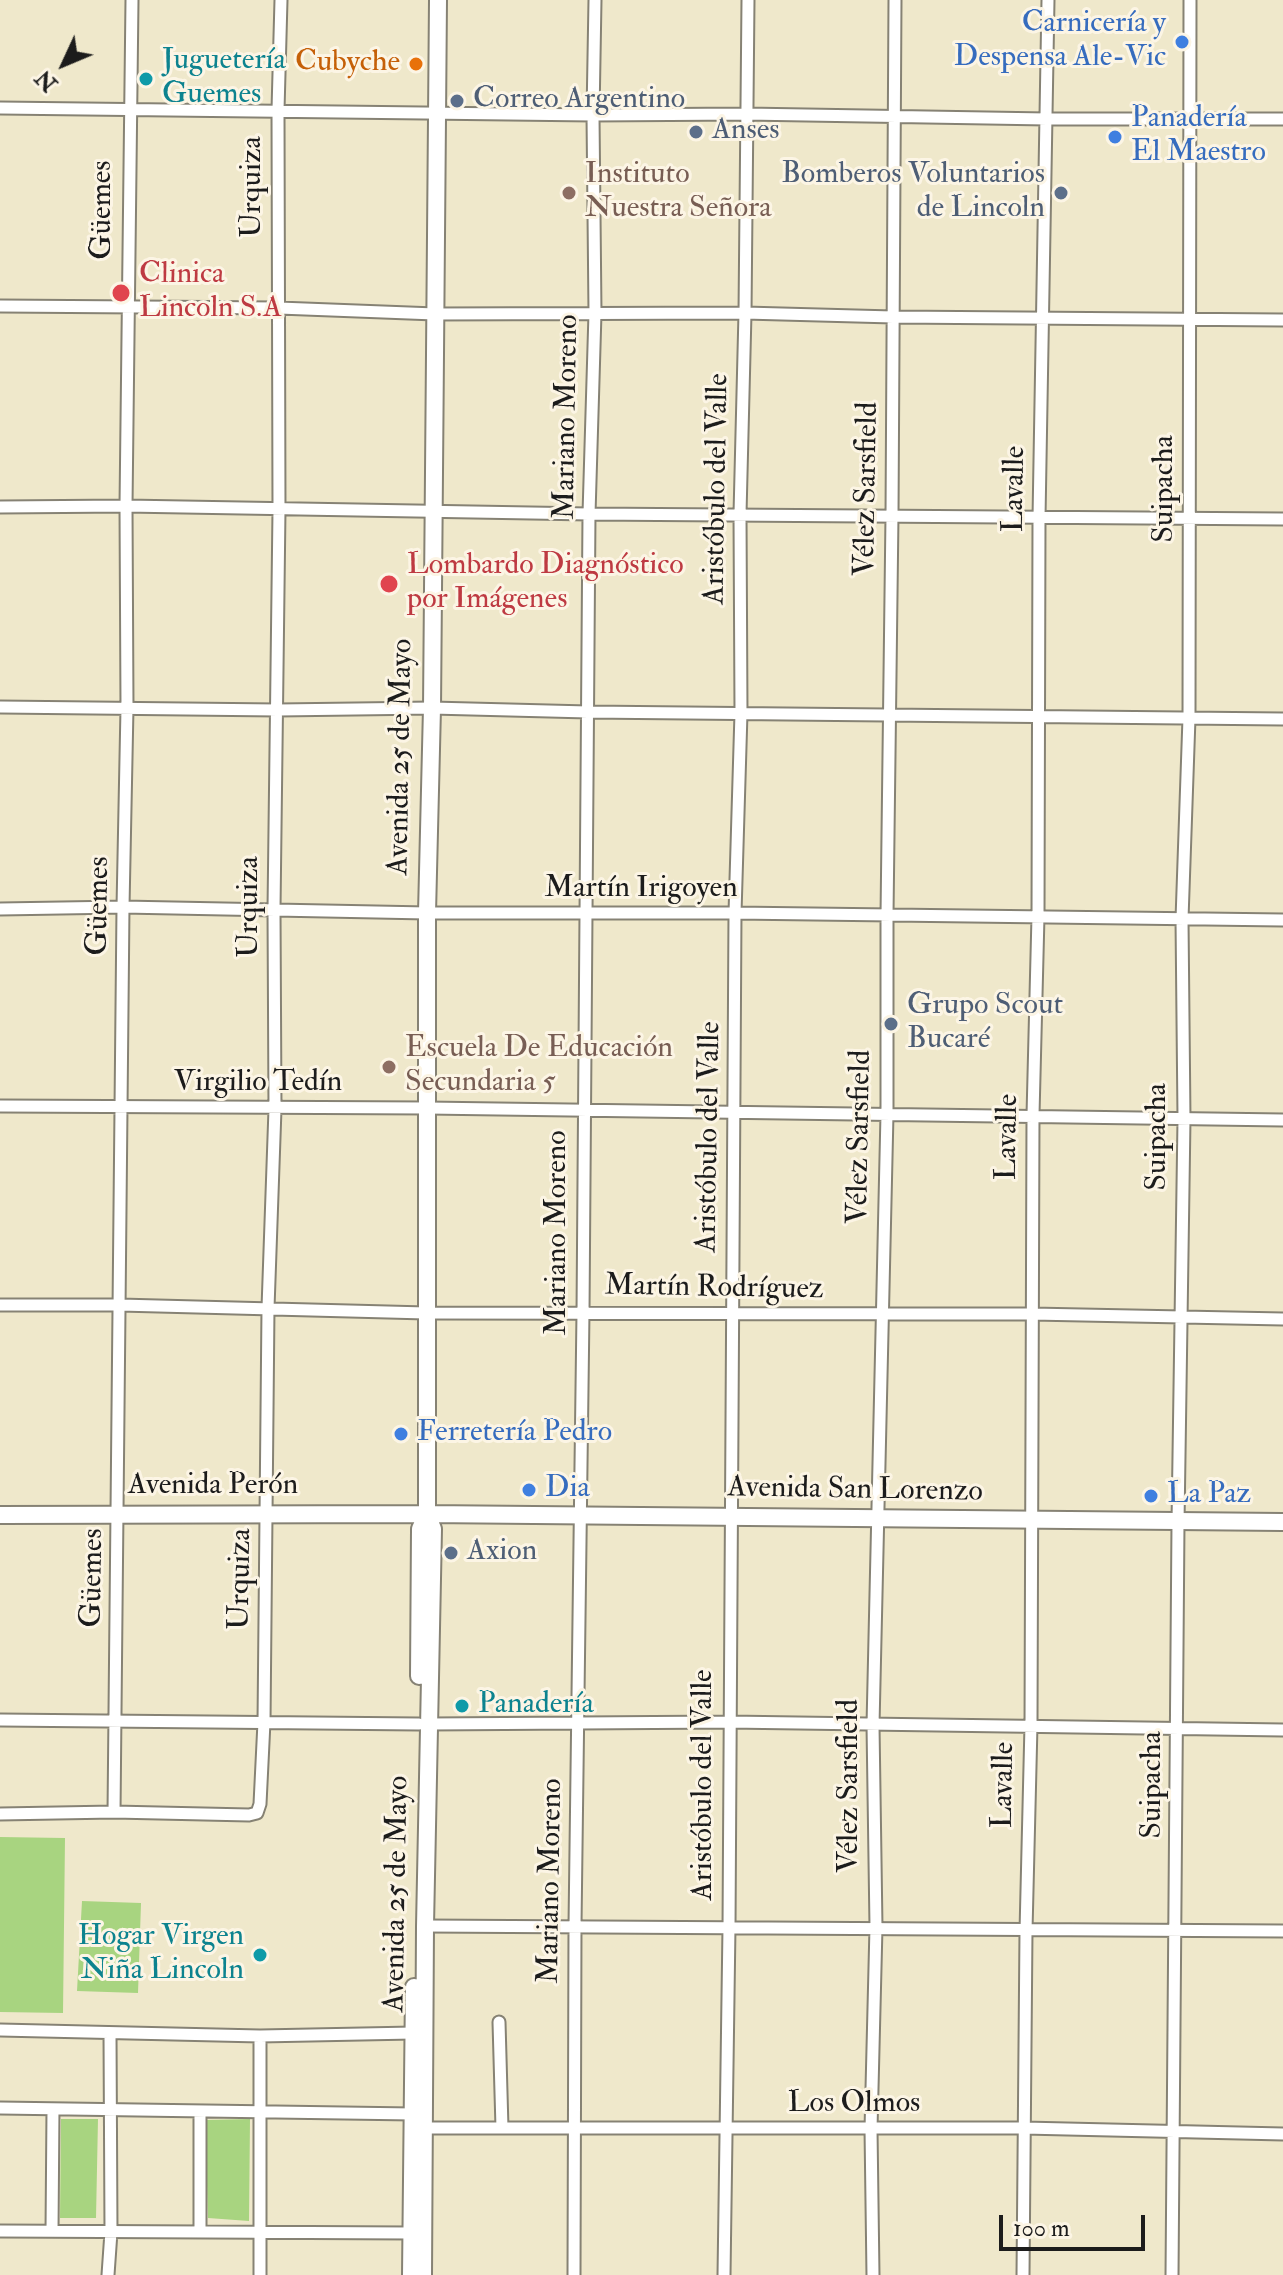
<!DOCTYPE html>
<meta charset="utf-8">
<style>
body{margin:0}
#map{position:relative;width:1283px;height:2275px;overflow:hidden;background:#efe8cb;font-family:"IM FELL Double Pica",serif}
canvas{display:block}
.north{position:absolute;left:24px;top:24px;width:80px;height:80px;-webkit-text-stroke:6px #fcf5e5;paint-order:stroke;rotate:226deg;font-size:22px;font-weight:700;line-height:32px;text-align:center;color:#1c1c1c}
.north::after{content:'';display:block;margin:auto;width:28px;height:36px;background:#1c1c1c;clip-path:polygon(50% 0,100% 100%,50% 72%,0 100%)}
.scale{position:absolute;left:999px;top:2215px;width:146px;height:36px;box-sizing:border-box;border:4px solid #1c1c1c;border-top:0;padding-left:10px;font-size:24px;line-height:28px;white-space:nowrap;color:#1c1c1c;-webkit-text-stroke:6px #fcf5e5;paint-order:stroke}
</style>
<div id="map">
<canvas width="1283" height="2275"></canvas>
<div class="north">N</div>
<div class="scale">100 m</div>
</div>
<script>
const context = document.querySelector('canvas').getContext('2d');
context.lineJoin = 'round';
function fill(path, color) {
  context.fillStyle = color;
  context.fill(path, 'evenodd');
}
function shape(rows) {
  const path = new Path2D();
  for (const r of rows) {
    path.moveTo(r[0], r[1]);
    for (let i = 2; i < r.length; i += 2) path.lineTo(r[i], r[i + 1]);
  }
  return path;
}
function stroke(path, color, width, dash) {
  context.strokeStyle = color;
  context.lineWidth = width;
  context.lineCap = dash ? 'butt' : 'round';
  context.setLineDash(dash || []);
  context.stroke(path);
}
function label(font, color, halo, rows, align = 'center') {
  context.font = font + ' "IM FELL Double Pica",serif';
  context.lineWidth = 6;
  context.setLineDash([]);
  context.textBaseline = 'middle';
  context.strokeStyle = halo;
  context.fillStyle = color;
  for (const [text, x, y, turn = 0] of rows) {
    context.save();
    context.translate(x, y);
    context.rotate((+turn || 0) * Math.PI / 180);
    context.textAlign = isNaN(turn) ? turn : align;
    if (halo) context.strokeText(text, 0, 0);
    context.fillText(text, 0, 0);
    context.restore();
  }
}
fill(shape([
 [0,1837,65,1838,63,2013,0,2012],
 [82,1901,141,1903,138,1993,77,1991],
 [61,2119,98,2119,96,2218,60,2218],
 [250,2119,249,2221,208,2218,205,2120]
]), '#a8d480');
const street = shape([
 [0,108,593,115,746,114,1047,119,1283,119],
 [0,306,279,308,435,314,745,313,893,317,1283,320],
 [0,507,126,506,589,514,1283,519],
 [0,707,278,710,432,708,588,712,1283,719],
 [0,909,123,907,427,913,735,913,1283,920],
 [0,1106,427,1108,1283,1120],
 [0,1305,120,1305,426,1313,1032,1314,1283,1319],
 [0,1720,419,1724],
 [429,1724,729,1722,1283,1730],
 [114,1812,123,907,127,708,126,506,132,0],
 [0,1814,114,1812,249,1815,257,1813,260,1804,264,1722,268,1308,275,1109,274,909,279,510,278,110,281,0],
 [425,1926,1283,1931],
 [499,2022,502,2128],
 [0,2030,260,2036,413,2033],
 [260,2036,260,2275],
 [0,2108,413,2114],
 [424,2128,1024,2128,1283,2134],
 [0,2231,411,2233],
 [52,2231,53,2109],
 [200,2231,200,2112],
 [108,2275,111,2232,110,2033],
 [574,2275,575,1925,583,1312,589,514,595,313,593,115,595,0],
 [724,2275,729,1927,735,913,741,713,740,514,745,313,748,0],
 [873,2275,871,2129,876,1927,873,1725,887,1114,887,915,892,515,895,0],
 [1023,2275,1026,1931,1031,1725,1033,1115,1038,916,1039,518,1048,0],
 [1172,2275,1178,1523,1184,1119,1182,919,1189,718,1190,0]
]);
const secondary = shape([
 [0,1515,427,1514,1283,1522],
 [419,1676,420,1529,427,1514],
 [411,2275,414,1987],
 [423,2275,425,1926,433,1529,427,1514,427,913,432,708,438,0]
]);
stroke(street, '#868274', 15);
stroke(secondary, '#868274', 20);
stroke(street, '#fff', 11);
stroke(secondary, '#fff', 16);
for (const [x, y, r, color] of [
 [1182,42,8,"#3f7fe0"],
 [416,64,8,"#e8710a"],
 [146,79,8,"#0f9aa8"],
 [457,101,8,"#5c6f8a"],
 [696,132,8,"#5c6f8a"],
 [1115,137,8,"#3f7fe0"],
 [569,193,8,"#8d6e63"],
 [1061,193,8,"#5c6f8a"],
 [121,293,10,"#e0444e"],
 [389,584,10,"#e0444e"],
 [891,1024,8,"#5c6f8a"],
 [389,1067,8,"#8d6e63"],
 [401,1434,8,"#3f7fe0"],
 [529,1490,8,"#3f7fe0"],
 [1151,1496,8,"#3f7fe0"],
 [451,1553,8,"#5c6f8a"],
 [462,1706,8,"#0f9aa8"],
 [260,1955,8,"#0f9aa8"]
]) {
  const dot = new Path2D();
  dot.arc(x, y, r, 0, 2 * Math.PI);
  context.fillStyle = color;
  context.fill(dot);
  stroke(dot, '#fcf5e5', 3);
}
label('30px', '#366cbe', '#fcf5e5', [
 ["Carnicería y",1166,25,"right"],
 ["Despensa Ale-Vic",1166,59,"right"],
 ["Panadería",1131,120],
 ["El Maestro",1131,154],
 ["Ferretería Pedro",417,1434],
 ["Dia",545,1490],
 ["La Paz",1167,1496]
], 'left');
label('30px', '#0d838f', '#fcf5e5', [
 ["Juguetería",162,62],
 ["Guemes",162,96],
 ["Panadería",478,1706],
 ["Hogar Virgen",244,1938,"right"],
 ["Niña Lincoln",244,1972,"right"]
], 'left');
label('30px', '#c56008', '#fcf5e5', [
 ["Cubyche",400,64]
], 'right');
label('30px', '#4e5e75', '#fcf5e5', [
 ["Correo Argentino",473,101],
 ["Anses",712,132],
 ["Bomberos Voluntarios",1045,176,"right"],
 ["de Lincoln",1045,210,"right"],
 ["Grupo Scout",907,1007],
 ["Bucaré",907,1041],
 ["Axion",467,1553]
], 'left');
label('30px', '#785e54', '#fcf5e5', [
 ["Instituto",585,176],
 ["Nuestra Señora",585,210],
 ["Escuela De Educación",405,1050],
 ["Secundaria 5",405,1084]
], 'left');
label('30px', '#1c1c1c', '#fcf5e5', [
 ["Urquiza",254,187,-90],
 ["Güemes",104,210,-90],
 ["Mariano Moreno",568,417,-89],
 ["Aristóbulo del Valle",718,489,-89],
 ["Vélez Sarsfield",868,489,-89],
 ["Lavalle",1016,489,-89],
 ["Suipacha",1166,489,-90],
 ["Avenida 25 de Mayo",402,757,-89],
 ["Martín Irigoyen",641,890],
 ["Güemes",100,906,-89],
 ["Urquiza",251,907,-90],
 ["Virgilio Tedín",258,1084],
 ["Aristóbulo del Valle",710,1137,-89],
 ["Vélez Sarsfield",861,1137,-89],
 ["Lavalle",1009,1137,-89],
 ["Suipacha",1159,1137,-90],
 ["Mariano Moreno",559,1233,-90],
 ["Martín Rodríguez",714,1289,1],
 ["Avenida Perón",213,1487],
 ["Avenida San Lorenzo",855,1491,1],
 ["Güemes",94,1578,-89],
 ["Urquiza",242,1579,-89],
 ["Aristóbulo del Valle",705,1785,-90],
 ["Lavalle",1005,1785,-89],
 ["Suipacha",1154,1785,-90],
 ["Vélez Sarsfield",851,1786,-90],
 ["Mariano Moreno",552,1881,-89],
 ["Avenida 25 de Mayo",398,1894,-89],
 ["Los Olmos",854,2105]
]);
label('30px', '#be3a42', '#fcf5e5', [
 ["Clinica",139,276],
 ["Lincoln S.A",139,310],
 ["Lombardo Diagnóstico",407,567],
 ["por Imágenes",407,601]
], 'left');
</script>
